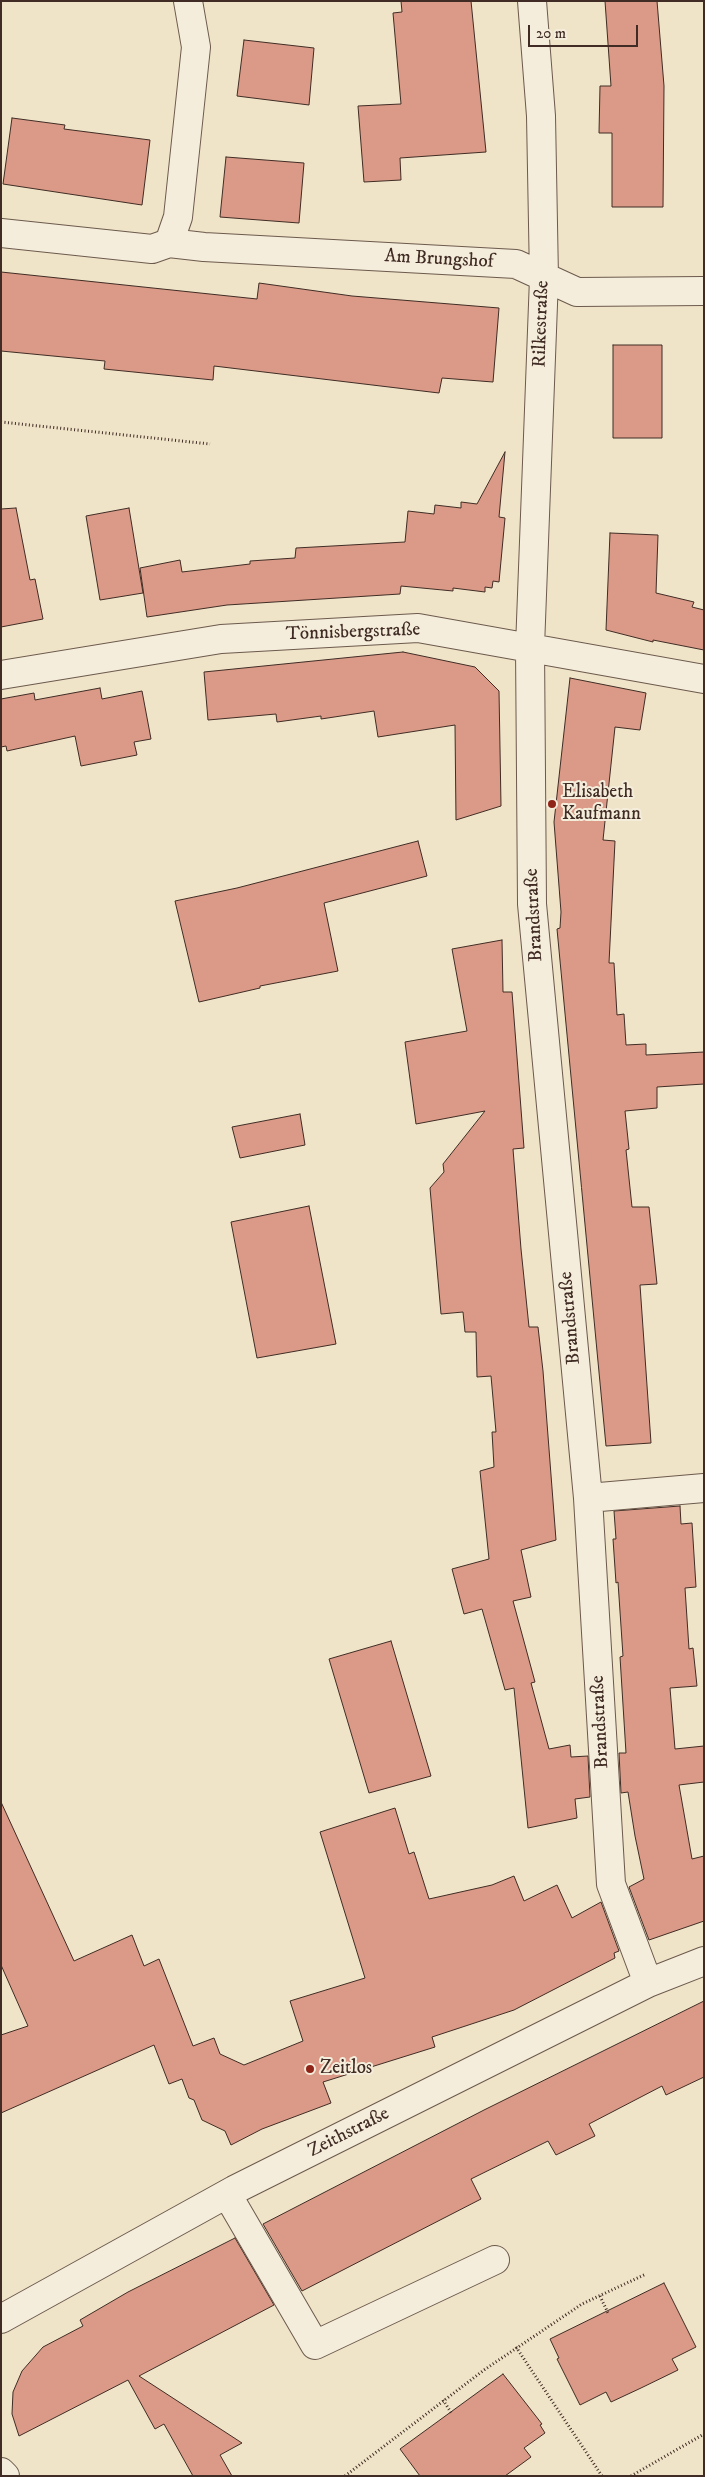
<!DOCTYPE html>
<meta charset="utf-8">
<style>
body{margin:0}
#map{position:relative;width:705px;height:2477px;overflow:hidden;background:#efe3c8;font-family:"IM FELL DW Pica",serif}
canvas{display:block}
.frame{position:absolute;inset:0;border:2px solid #402c24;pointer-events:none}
.scale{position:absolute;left:528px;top:25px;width:110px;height:22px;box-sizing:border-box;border:2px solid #402c24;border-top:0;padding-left:6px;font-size:15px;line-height:18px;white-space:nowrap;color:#402c24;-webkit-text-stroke:4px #f5eddb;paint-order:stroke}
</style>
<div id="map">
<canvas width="705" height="2477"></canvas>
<div class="frame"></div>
<div class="scale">20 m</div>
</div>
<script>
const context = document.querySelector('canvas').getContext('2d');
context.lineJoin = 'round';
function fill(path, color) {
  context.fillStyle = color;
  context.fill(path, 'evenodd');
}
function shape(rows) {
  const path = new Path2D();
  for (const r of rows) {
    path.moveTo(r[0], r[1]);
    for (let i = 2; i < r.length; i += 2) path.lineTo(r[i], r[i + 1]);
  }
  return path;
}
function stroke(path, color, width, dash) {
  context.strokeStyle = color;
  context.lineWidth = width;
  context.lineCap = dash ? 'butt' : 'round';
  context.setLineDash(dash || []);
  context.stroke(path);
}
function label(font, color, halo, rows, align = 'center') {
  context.font = font + ' "IM FELL DW Pica",serif';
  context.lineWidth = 4;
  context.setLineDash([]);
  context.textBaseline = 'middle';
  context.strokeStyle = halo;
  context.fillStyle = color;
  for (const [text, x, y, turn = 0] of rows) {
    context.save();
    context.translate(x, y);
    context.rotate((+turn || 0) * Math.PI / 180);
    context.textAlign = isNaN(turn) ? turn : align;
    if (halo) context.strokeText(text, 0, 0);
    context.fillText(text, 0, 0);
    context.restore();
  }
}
const building = shape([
 [401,1,471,1,486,152,400,158,401,180,364,182,358,106,401,104,393,13,402,12,401,1],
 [605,1,657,1,664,86,663,207,612,207,612,133,599,133,600,86,611,86,605,1],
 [244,40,314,48,309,105,237,96,244,40],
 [12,118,65,125,64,129,150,140,142,205,3,184,12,118],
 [226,157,304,163,299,223,220,217,226,157],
 [1,272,257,299,259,283,352,296,499,308,493,382,442,378,439,393,214,366,213,380,104,369,105,361,1,351,1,272],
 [613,345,662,345,662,438,613,438,613,345],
 [505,452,499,517,505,518,499,582,493,581,492,588,485,587,485,592,453,588,453,591,401,586,400,594,227,605,147,617,140,568,180,560,182,572,250,564,250,561,295,558,296,548,405,542,408,511,434,514,435,505,461,508,461,502,477,504,505,452],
 [16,508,30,580,35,579,43,619,1,627,1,509,16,508],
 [129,508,143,593,100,600,86,516,129,508],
 [610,533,658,535,656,593,694,602,692,607,704,610,704,650,653,640,653,642,606,630,610,533],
 [403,652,475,667,499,691,501,806,456,820,455,725,378,737,374,711,321,719,321,716,277,722,276,714,208,720,204,672,403,652],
 [570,678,646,693,640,730,615,727,603,840,615,841,609,963,614,963,617,1015,624,1014,626,1045,646,1044,646,1055,704,1052,704,1084,657,1087,657,1108,625,1111,629,1149,626,1150,632,1207,649,1207,657,1284,640,1285,651,1443,606,1446,557,929,560,928,561,912,554,822,570,678],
 [100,688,102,699,142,691,151,739,134,742,137,755,81,766,75,736,7,751,6,746,1,747,1,699,34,693,35,700,100,688],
 [418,841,427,876,324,903,338,971,260,986,260,988,199,1002,175,901,237,888,418,841],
 [502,940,503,992,512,992,524,1148,513,1149,521,1249,529,1327,538,1327,543,1371,556,1540,521,1550,531,1597,513,1601,535,1682,531,1683,549,1749,570,1745,571,1757,588,1756,590,1797,575,1799,577,1818,528,1828,514,1688,505,1690,482,1609,464,1614,452,1569,489,1559,480,1471,494,1467,492,1432,496,1432,491,1376,477,1377,476,1332,465,1332,463,1312,441,1314,430,1188,444,1172,443,1164,485,1111,416,1124,405,1042,467,1031,452,949,502,940],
 [300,1114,305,1145,240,1158,232,1127,300,1114],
 [309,1206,336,1344,257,1358,231,1222,309,1206],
 [680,1506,681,1524,692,1523,696,1587,685,1588,689,1649,693,1648,697,1686,670,1688,675,1749,704,1746,704,1782,679,1785,692,1859,704,1856,704,1921,649,1940,629,1887,644,1879,635,1836,628,1792,621,1793,619,1753,626,1753,620,1657,623,1656,618,1582,616,1583,613,1539,616,1539,614,1511,680,1506],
 [391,1641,431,1776,369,1793,329,1659,391,1641],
 [1,1802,74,1961,132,1935,144,1966,159,1959,193,2046,214,2038,220,2054,244,2065,303,2041,290,2001,365,1978,320,1832,395,1808,409,1854,414,1852,429,1899,492,1885,514,1876,524,1901,557,1885,572,1918,601,1902,619,1951,614,1953,615,1958,514,2010,432,2037,435,2047,323,2082,331,2103,262,2129,231,2145,225,2131,202,2120,194,2100,189,2098,182,2079,169,2084,154,2045,1,2113,1,2035,28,2026,1,1965,1,1802],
 [704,2001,704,2077,666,2095,662,2086,589,2124,595,2136,556,2155,548,2141,471,2179,481,2199,302,2291,263,2224,484,2110,704,2001],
 [235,2238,274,2305,139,2376,242,2443,220,2455,232,2476,193,2476,164,2424,155,2429,128,2380,19,2436,12,2414,13,2392,22,2371,43,2347,83,2326,80,2320,128,2292,235,2238],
 [664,2283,696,2347,672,2359,678,2370,641,2388,611,2402,606,2392,580,2405,557,2359,559,2358,550,2339,664,2283],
 [503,2374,542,2424,540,2425,545,2433,524,2448,531,2457,505,2476,420,2476,400,2449,503,2374]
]);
fill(building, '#da9a87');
stroke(building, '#402c24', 1);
const minor = shape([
 [532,1,541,116,544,278,530,647,532,904,588,1498,611,1884,648,1983],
 [1,233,152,249,169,243,178,217,196,47,188,1],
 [169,243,204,247,516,264,577,292,704,291],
 [1,675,221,639,418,628,704,679],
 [588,1498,704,1488],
 [227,2194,315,2345,495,2260],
 [1,2319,234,2190,648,1983,704,1961],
 [1,2472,5,2476]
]);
stroke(minor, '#6c5a4d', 30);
stroke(shape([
 [1,422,210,444],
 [600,2296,608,2313],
 [516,2347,602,2476],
 [443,2400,452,2414],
 [345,2476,484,2370,582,2304,646,2274],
 [631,2476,704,2434]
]), '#402c24', 3, [1, 2.5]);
stroke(minor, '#f5eddb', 28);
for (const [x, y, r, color] of [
 [552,804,5,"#8f2418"],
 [310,2069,5,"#8f2418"]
]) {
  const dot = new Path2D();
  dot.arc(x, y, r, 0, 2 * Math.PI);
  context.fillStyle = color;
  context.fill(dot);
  stroke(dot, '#f5eddb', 2);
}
label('19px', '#402c24', '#f5eddb', [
 ["Am Brungshof",439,260,3],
 ["Rilkestraße",542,324,-88],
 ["Tönnisbergstraße",353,633,-2],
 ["Brandstraße",535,915,-93],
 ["Brandstraße",571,1318,-95],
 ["Brandstraße",601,1722,-93],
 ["Zeithstraße",349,2133,-27]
]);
label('19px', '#402c24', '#f5eddb', [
 ["Elisabeth",562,793],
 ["Kaufmann",562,815],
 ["Zeitlos",320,2069]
], 'left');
</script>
